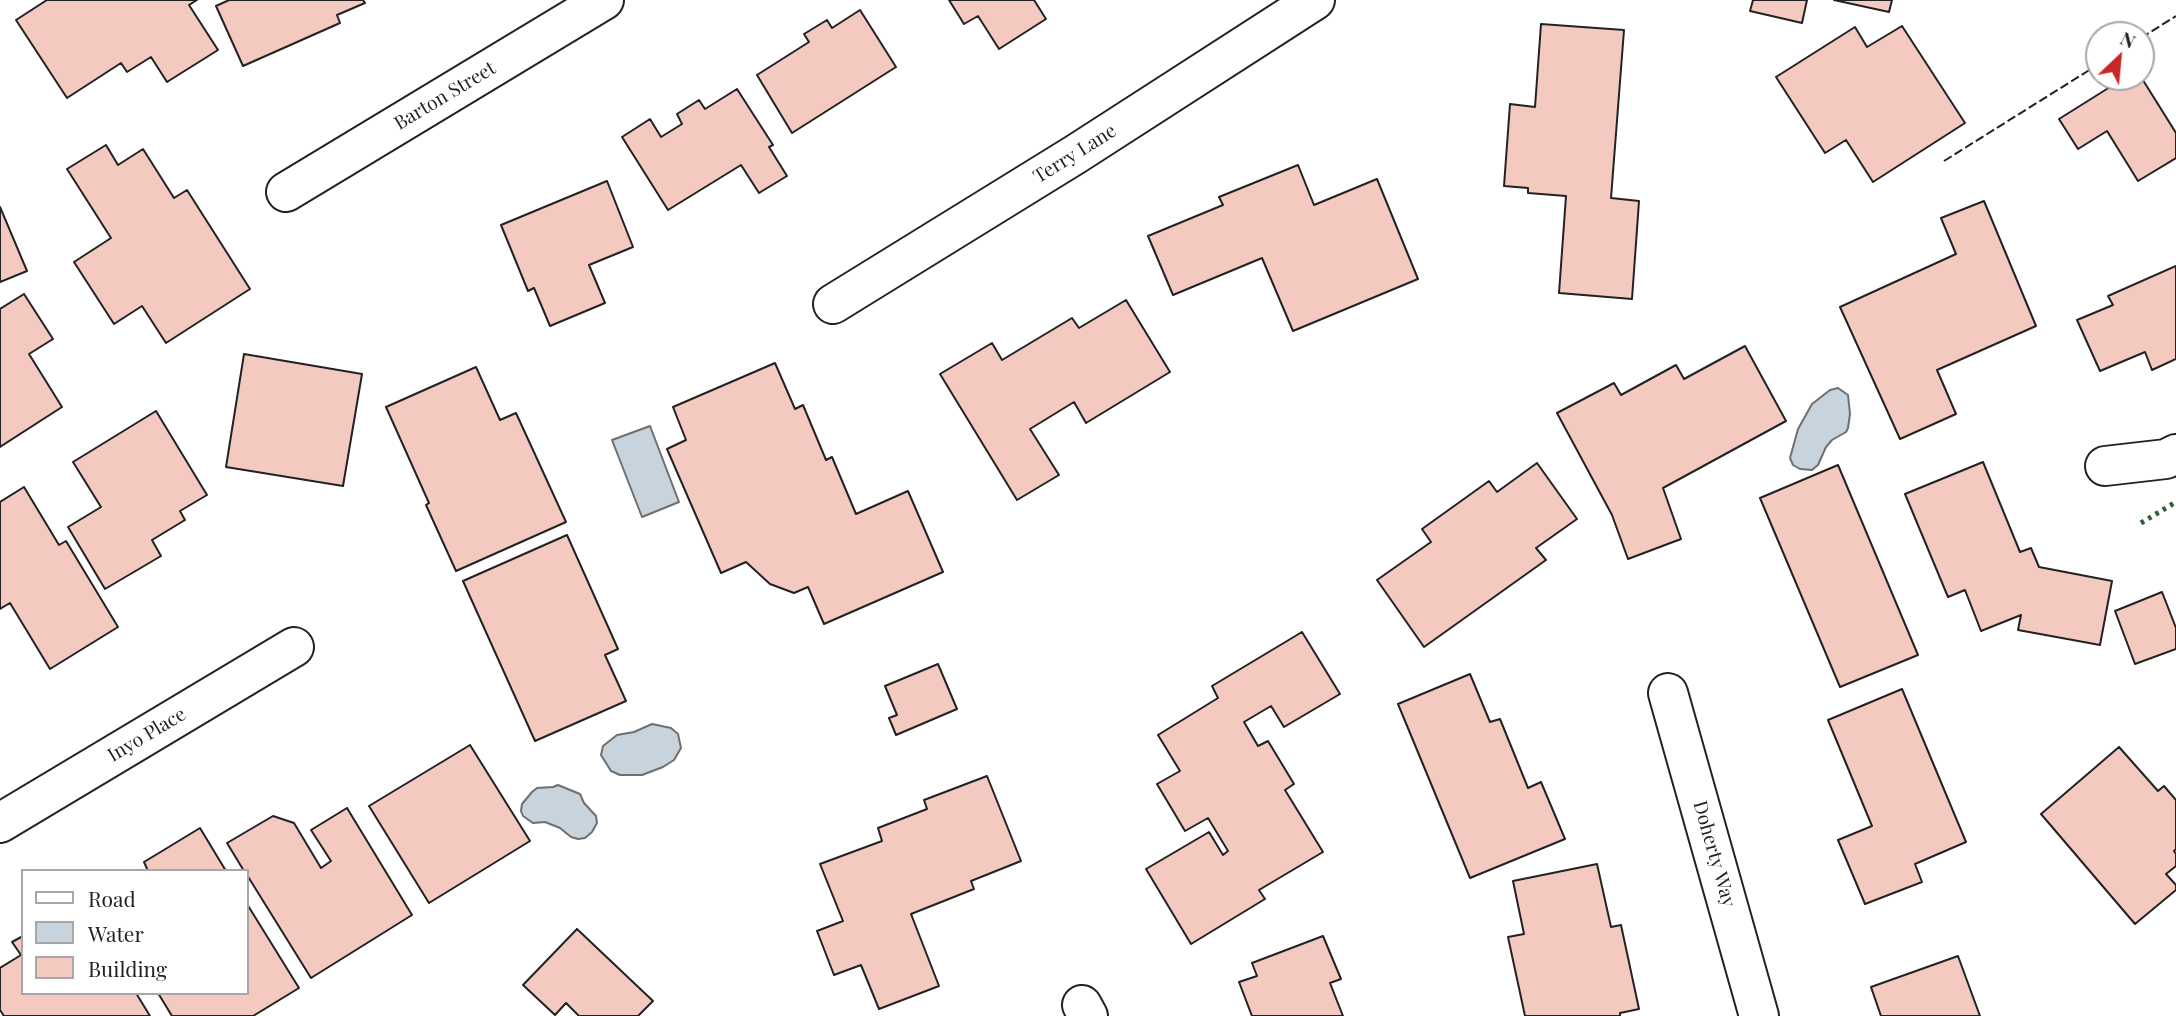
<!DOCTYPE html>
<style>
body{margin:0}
#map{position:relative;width:2176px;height:1016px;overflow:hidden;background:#fff;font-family:"Playfair Display",serif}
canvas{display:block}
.legend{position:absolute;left:21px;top:869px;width:228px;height:126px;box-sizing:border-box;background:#fff;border:2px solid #a7a7a7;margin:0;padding:9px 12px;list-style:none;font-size:21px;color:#222}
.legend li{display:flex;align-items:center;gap:14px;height:35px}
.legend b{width:35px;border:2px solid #a7a7a7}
.north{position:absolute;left:2085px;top:21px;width:70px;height:70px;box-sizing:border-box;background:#fff;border:2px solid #a7a7a7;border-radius:50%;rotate:26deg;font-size:19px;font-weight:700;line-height:28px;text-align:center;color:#222}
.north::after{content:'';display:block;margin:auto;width:24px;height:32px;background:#c62828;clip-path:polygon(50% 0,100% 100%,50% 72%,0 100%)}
</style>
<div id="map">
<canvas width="2176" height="1016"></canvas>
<ul class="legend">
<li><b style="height:9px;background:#fff"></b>Road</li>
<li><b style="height:19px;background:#c7d3dd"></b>Water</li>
<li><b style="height:19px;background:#f3c9c0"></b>Building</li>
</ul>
<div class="north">N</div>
</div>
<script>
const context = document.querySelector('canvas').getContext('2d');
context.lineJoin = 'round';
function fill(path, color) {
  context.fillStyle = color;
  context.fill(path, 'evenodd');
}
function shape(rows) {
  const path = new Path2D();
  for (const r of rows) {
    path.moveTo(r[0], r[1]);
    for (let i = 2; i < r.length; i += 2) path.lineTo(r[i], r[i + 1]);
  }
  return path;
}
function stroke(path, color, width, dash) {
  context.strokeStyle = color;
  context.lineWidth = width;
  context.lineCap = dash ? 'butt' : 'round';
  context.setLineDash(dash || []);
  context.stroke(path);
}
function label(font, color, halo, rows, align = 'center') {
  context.font = font + ' "Playfair Display",serif';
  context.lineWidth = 5;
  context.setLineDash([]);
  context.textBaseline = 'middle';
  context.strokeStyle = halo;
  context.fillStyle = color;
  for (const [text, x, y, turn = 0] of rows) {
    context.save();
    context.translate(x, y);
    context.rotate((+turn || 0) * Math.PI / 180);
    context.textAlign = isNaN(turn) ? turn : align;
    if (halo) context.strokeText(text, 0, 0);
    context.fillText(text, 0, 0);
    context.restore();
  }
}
const water = shape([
 [1838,388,1848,395,1850,414,1848,428,1846,432,1832,440,1826,447,1818,465,1812,470,1800,469,1793,465,1790,458,1798,429,1812,404,1830,390,1838,388],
 [650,426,679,502,642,517,612,440,650,426],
 [652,724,671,728,678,734,681,748,674,760,663,767,642,775,620,775,611,771,601,755,603,746,617,735,634,732,652,724],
 [558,785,580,794,584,803,596,816,597,823,592,832,585,838,578,839,571,837,560,828,545,822,533,823,523,816,521,811,522,804,532,792,537,788,553,787,558,785]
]);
fill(water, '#c7d3dd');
stroke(water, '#6f6f6f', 2);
const building = shape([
 [47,0,197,0,189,5,218,50,167,82,151,57,127,72,121,63,67,98,16,20,47,0],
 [229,0,363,0,365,3,337,15,340,23,243,66,216,6,229,0],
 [949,0,1034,0,1046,19,999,49,978,16,964,24,949,0],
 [1753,0,1807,0,1802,23,1750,11,1753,0],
 [1834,0,1892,0,1889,12,1834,0],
 [860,10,896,67,792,133,757,75,809,42,804,34,827,20,832,28,860,10],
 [1541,24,1624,30,1611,198,1639,201,1632,299,1559,293,1566,196,1528,193,1528,188,1504,186,1510,104,1535,107,1541,24],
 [1902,26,1965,123,1873,182,1846,140,1825,153,1776,77,1855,27,1867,47,1902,26],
 [2126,77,2141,77,2176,133,2176,158,2138,181,2107,131,2078,149,2059,119,2126,77],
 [737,89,773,145,769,147,787,176,759,193,741,165,668,210,622,137,650,119,661,137,682,124,677,114,699,100,705,109,737,89],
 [106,145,118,165,143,149,174,198,187,190,250,289,166,343,142,306,114,324,74,262,111,238,67,169,106,145],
 [1298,165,1314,205,1377,179,1418,279,1293,331,1262,258,1173,295,1148,236,1223,205,1219,197,1298,165],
 [607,181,633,247,589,265,605,303,550,326,534,288,528,291,501,225,607,181],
 [1984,201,2036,326,1937,370,1956,414,1900,439,1840,307,1956,254,1941,218,1984,201],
 [0,207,27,271,0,282,0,207],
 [2176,266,2176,359,2152,370,2145,352,2100,371,2077,320,2113,305,2108,296,2176,266],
 [24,294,53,339,29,354,62,407,0,447,0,309,24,294],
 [1126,300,1170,372,1086,423,1074,402,1030,429,1059,475,1017,500,940,374,992,343,1002,360,1072,318,1079,328,1126,300],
 [1745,346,1786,421,1663,488,1681,539,1628,559,1612,515,1557,413,1614,383,1621,395,1676,365,1684,379,1745,346],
 [244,354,362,374,343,486,226,467,244,354],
 [775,363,795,409,803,405,826,460,832,457,856,514,908,491,943,572,824,624,808,587,794,593,770,584,746,562,721,573,667,449,686,440,673,407,775,363],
 [476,367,500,420,516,413,566,522,456,571,426,505,429,503,386,407,476,367],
 [156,411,207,495,180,511,185,520,152,540,161,556,105,589,68,527,101,507,73,462,156,411],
 [1983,462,2020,552,2031,548,2039,567,2112,581,2100,645,2018,630,2021,615,1981,631,1965,590,1948,597,1905,494,1983,462],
 [1537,463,1577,519,1536,548,1546,560,1424,647,1377,580,1431,542,1422,529,1489,481,1497,492,1537,463],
 [1838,465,1918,655,1840,687,1760,498,1838,465],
 [24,487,59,545,66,541,118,627,50,669,10,603,0,609,0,502,24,487],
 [567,535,618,649,605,655,626,701,535,741,463,581,567,535],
 [2162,592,2176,628,2176,649,2135,664,2115,611,2162,592],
 [1302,632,1340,694,1284,727,1271,706,1244,722,1258,746,1268,741,1294,784,1285,790,1323,852,1259,890,1265,899,1191,944,1146,869,1209,832,1223,855,1228,851,1208,818,1185,831,1157,784,1180,771,1158,735,1218,698,1212,686,1302,632],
 [938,664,957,709,896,735,889,718,897,715,885,686,938,664],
 [1470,674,1490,722,1500,719,1528,788,1541,782,1565,839,1470,878,1398,704,1470,674],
 [1902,689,1966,842,1915,864,1922,882,1865,904,1838,840,1872,826,1828,720,1902,689],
 [470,745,530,841,429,903,369,806,470,745],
 [2119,747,2158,791,2164,786,2176,800,2176,849,2174,851,2176,854,2176,866,2166,874,2176,885,2176,890,2135,924,2041,814,2119,747],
 [987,776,1021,861,971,881,974,889,911,914,939,986,879,1009,861,965,834,975,817,931,843,921,820,864,882,841,878,828,927,809,924,800,987,776],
 [347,808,412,915,311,978,247,875,247,871,244,871,227,843,273,816,294,823,321,868,331,861,311,830,347,808],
 [200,828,226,871,148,871,144,862,200,828],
 [1597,864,1611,927,1621,925,1639,1009,1620,1013,1620,1016,1525,1016,1508,937,1524,934,1513,881,1597,864],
 [247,904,299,988,253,1016,172,1016,158,993,247,993,247,904],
 [577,929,653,1001,638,1016,579,1016,566,1003,555,1015,523,985,577,929],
 [23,936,23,993,136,993,150,1016,4,1016,0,1010,0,968,21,955,12,942,23,936],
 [1323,936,1341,979,1330,983,1343,1016,1252,1016,1239,982,1257,976,1252,963,1323,936],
 [1958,956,1980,1016,1881,1016,1871,987,1958,956]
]);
fill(building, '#f3c9c0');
stroke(building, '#222', 2);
const minor = shape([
 [286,192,604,0],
 [833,304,1076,154,1315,0],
 [2105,466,2166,459,2176,454],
 [1668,693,1759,1016],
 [0,823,294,647],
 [1082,1005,1088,1016]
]);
stroke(minor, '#222', 42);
stroke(minor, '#fff', 38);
stroke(shape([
 [2141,523,2176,502]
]), '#2f5e38', 5, [3.5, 5]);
stroke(shape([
 [2141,38,2176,16],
 [1944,161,2099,64]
]), '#222', 2, [9, 3.5]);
label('19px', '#222', '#fff', [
 ["Barton Street",445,96,-31],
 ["Terry Lane",1075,154,-32],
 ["Inyo Place",147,735,-31],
 ["Doherty Way",1714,854,74]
]);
</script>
